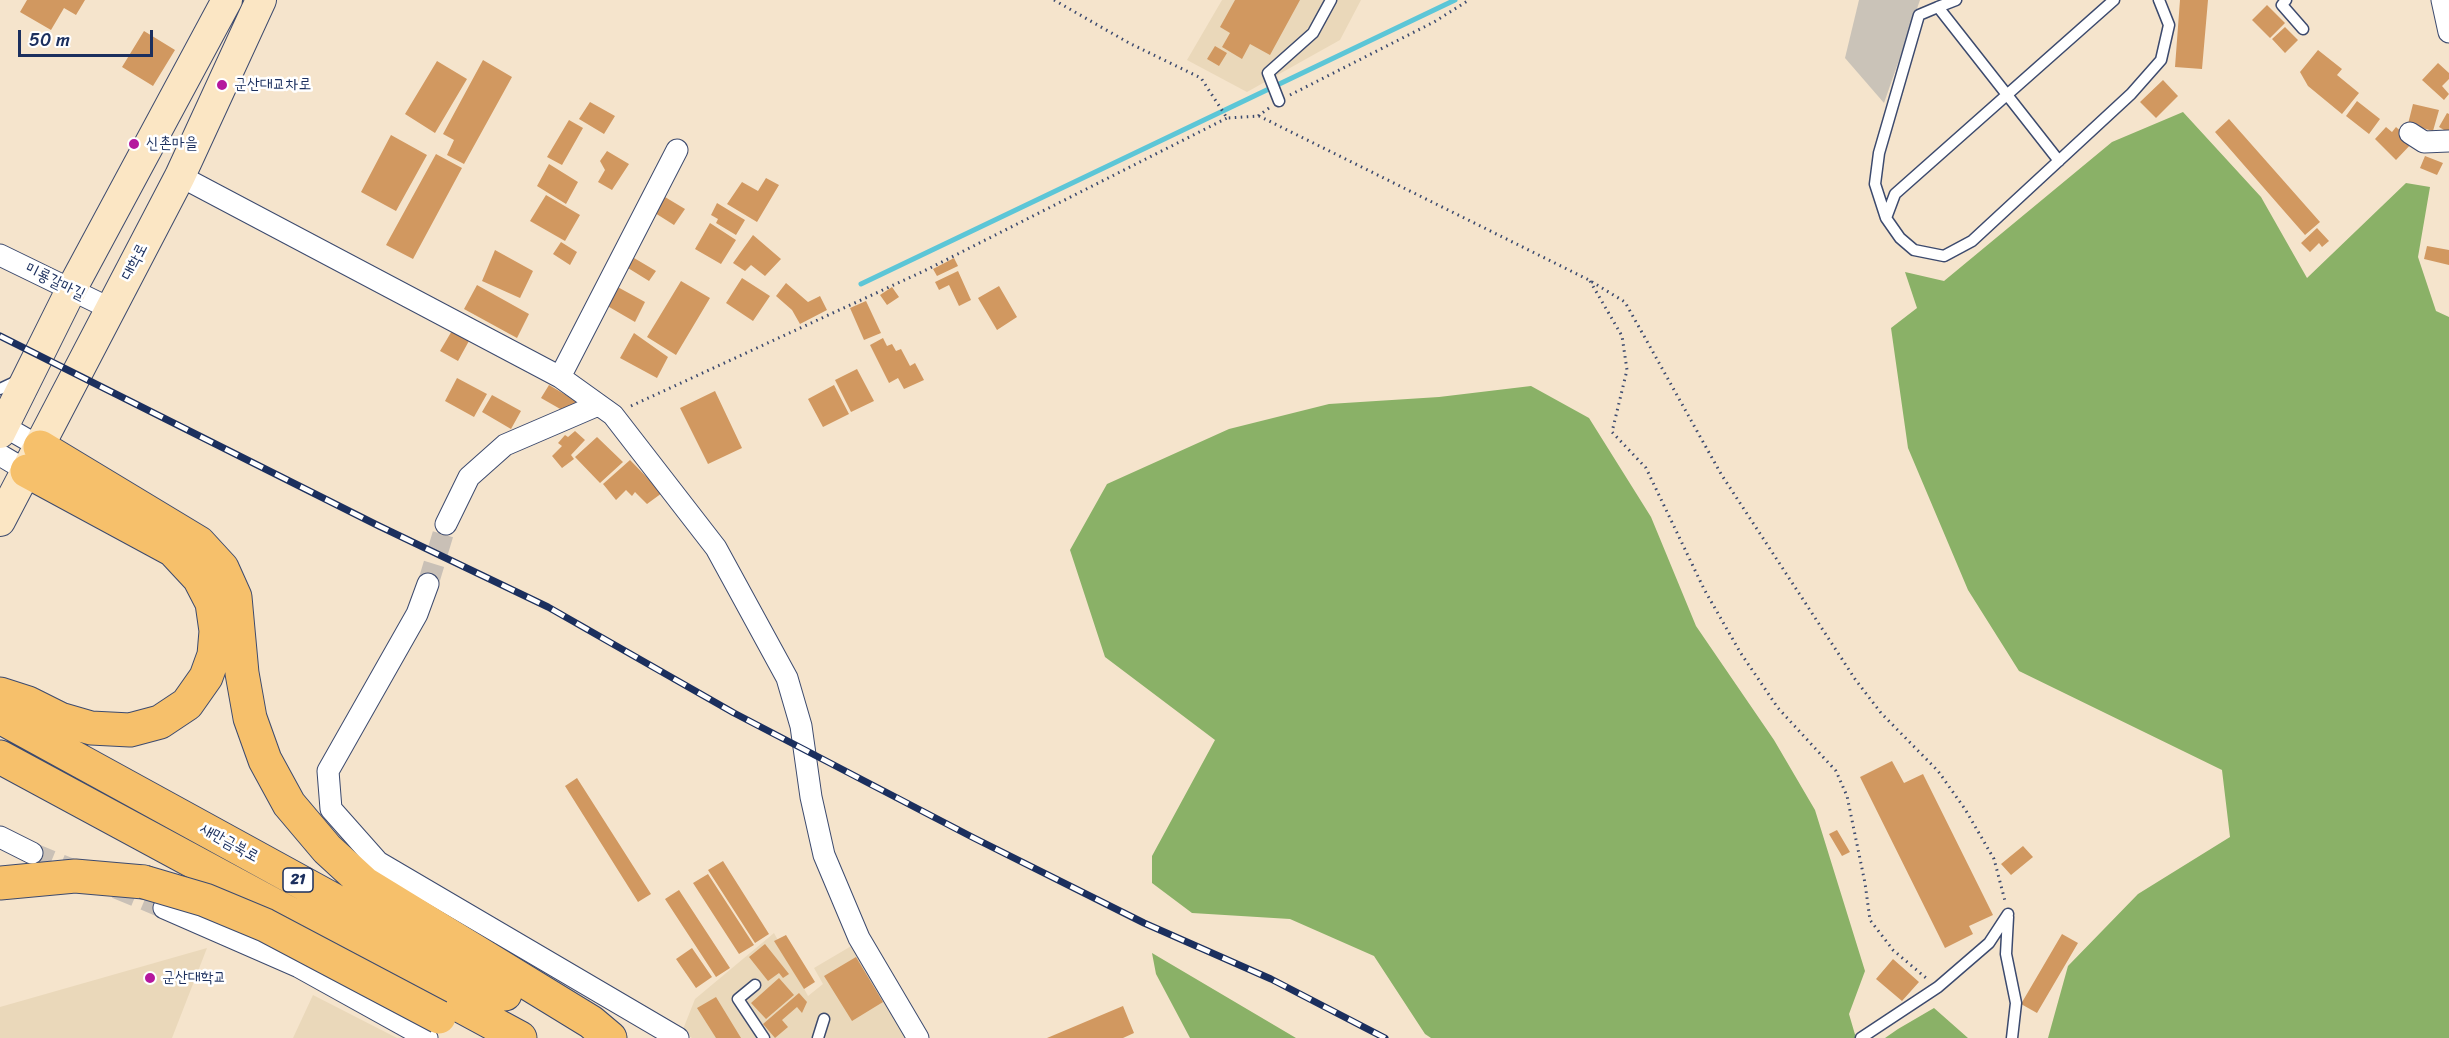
<!DOCTYPE html>
<meta charset="utf-8">
<style>
body{margin:0}
#map{position:relative;width:2449px;height:1038px;overflow:hidden;background:#f5e4cc;font-family:Sriracha,sans-serif}
canvas{display:block}
.scale{position:absolute;left:18px;top:30px;width:135px;height:27px;box-sizing:border-box;border:3px solid #1b2f5e;border-top:0;padding-left:8px;font-size:18px;line-height:21px;white-space:nowrap;color:#1b2f5e;-webkit-text-stroke:4px #fff;paint-order:stroke}
</style>
<div id="map">
<canvas width="2449" height="1038"></canvas>
<div class="scale">50 m</div>
</div>
<script>
const context = document.querySelector('canvas').getContext('2d');
context.lineJoin = 'round';
function fill(path, color) {
  context.fillStyle = color;
  context.fill(path, 'evenodd');
}
function shape(rows) {
  const path = new Path2D();
  for (const r of rows) {
    path.moveTo(r[0], r[1]);
    for (let i = 2; i < r.length; i += 2) path.lineTo(r[i], r[i + 1]);
  }
  return path;
}
function stroke(path, color, width, dash) {
  context.strokeStyle = color;
  context.lineWidth = width;
  context.lineCap = dash ? 'butt' : 'round';
  context.setLineDash(dash || []);
  context.stroke(path);
}
function label(font, color, halo, rows, align = 'center') {
  context.font = font + ' Sriracha,"Poor Story",sans-serif';
  context.lineWidth = 5;
  context.setLineDash([]);
  context.textBaseline = 'middle';
  context.strokeStyle = halo;
  context.fillStyle = color;
  for (const [text, x, y, turn = 0] of rows) {
    context.save();
    context.translate(x, y);
    context.rotate((+turn || 0) * Math.PI / 180);
    context.textAlign = isNaN(turn) ? turn : align;
    if (halo) context.strokeText(text, 0, 0);
    context.fillText(text, 0, 0);
    context.restore();
  }
}
fill(shape([
 [1222,0,1361,0,1340,40,1247,92,1187,60],
 [774,933,808,996,823,984,814,968,853,945,908,1038,692,1038,682,1032,695,999],
 [207,948,172,1038,0,1038,0,1007],
 [313,995,397,1038,293,1038]
]), '#ead8ba');
fill(shape([
 [1859,0,1920,0,1884,103,1845,58]
]), '#cac3b8');
fill(shape([
 [2183,112,2261,197,2307,278,2406,183,2430,187,2418,257,2436,311,2449,317,2449,1038,2048,1038,2068,966,2138,894,2230,837,2222,770,2019,671,1968,590,1908,448,1891,328,1917,308,1905,272,1944,281,2112,142],
 [1531,386,1589,418,1651,517,1696,626,1774,740,1815,810,1865,971,1849,1014,1856,1038,1431,1038,1425,1034,1374,956,1290,919,1192,913,1152,883,1152,856,1215,740,1105,657,1070,550,1107,484,1229,429,1329,404,1439,397],
 [1152,953,1296,1038,1190,1038,1156,974],
 [1934,1008,1968,1038,1885,1038,1898,1029]
]), '#8ab167');
stroke(shape([
 [861,284,1455,0]
]), '#5cc6d7', 5);
fill(shape([
 [27,0,85,0,76,15,64,8,51,30,20,12],
 [1235,0,1300,0,1270,55,1250,44,1242,59,1222,47,1230,33,1220,27],
 [2180,0,2208,0,2202,69,2175,67],
 [2267,5,2285,23,2270,38,2252,20],
 [2285,27,2298,40,2285,53,2272,39],
 [144,31,175,50,153,86,122,67],
 [1215,46,1227,53,1219,66,1207,59],
 [2318,50,2342,69,2337,75,2359,93,2342,114,2308,86,2300,72],
 [483,60,512,77,464,164,447,155,454,140,443,134],
 [437,61,467,79,435,133,405,114],
 [2438,63,2449,73,2449,79,2442,86,2449,94,2444,100,2422,80],
 [2163,80,2178,96,2156,118,2140,102],
 [2357,101,2380,119,2369,134,2346,116],
 [590,102,615,116,604,134,579,119],
 [2413,104,2439,110,2433,131,2408,124],
 [2447,113,2449,114,2449,133,2439,127],
 [2229,119,2320,222,2305,235,2215,132],
 [569,120,583,128,562,165,547,157],
 [2386,127,2392,132,2396,127,2413,142,2396,160,2375,139],
 [391,135,427,155,396,211,361,192],
 [607,151,629,164,612,190,598,182,605,170,600,161],
 [436,154,462,168,413,259,386,245],
 [2425,156,2443,163,2437,175,2420,168],
 [549,164,578,182,566,204,537,186],
 [766,178,779,185,757,222,727,204,742,182,758,191],
 [546,195,580,215,565,241,530,221],
 [665,197,685,209,674,225,655,213],
 [717,203,745,220,736,235,716,223,718,219,711,215],
 [710,223,736,240,721,264,695,249],
 [2317,228,2329,241,2322,247,2319,243,2310,252,2301,243],
 [753,235,781,259,765,276,751,265,745,271,733,263],
 [561,242,577,252,570,265,553,254],
 [2427,246,2449,250,2449,265,2424,259],
 [495,250,533,271,520,298,482,281],
 [634,258,656,271,649,281,628,268],
 [954,258,958,266,937,276,933,269],
 [958,271,971,300,959,306,949,285,939,290,935,282],
 [742,278,770,296,753,321,726,303],
 [681,281,710,298,676,355,647,337],
 [786,283,808,302,820,296,827,310,800,324,792,310,776,296],
 [477,285,529,314,517,338,464,309],
 [614,285,645,302,635,322,604,304],
 [999,286,1017,317,997,330,978,298],
 [892,287,899,297,887,305,880,295],
 [866,301,881,333,864,340,850,308],
 [453,329,470,339,458,361,440,351],
 [634,333,668,357,657,378,620,358],
 [883,338,887,346,892,344,896,351,901,349,910,366,915,363,924,380,904,389,898,378,889,383,870,345],
 [857,369,874,401,851,412,835,380],
 [457,378,487,394,474,417,445,401],
 [549,385,576,401,569,414,541,398],
 [834,385,849,414,823,427,808,399],
 [715,391,742,448,708,464,680,408],
 [492,395,521,411,511,429,482,412],
 [575,431,585,440,571,455,574,459,562,468,552,456,562,446,558,443,565,435,568,437],
 [597,437,623,462,600,483,575,457],
 [630,460,662,493,647,504,635,492,632,496,626,490,616,500,603,484],
 [1892,761,1904,783,1923,774,1993,915,1969,926,1973,934,1945,948,1860,777],
 [577,778,651,894,638,902,565,786],
 [1837,830,1850,852,1842,856,1829,834],
 [2023,846,2033,857,2011,875,2001,864],
 [723,861,769,934,755,943,708,870],
 [708,874,754,945,739,954,693,883],
 [679,890,730,968,716,977,665,899],
 [2062,934,2078,943,2037,1013,2021,1004],
 [786,935,815,982,804,989,774,941],
 [765,944,789,974,783,978,779,973,768,981,749,957],
 [692,948,712,977,696,988,676,959],
 [856,957,883,1002,852,1021,824,976],
 [1893,959,1919,982,1902,1001,1876,979],
 [779,978,794,995,766,1019,751,1003],
 [799,993,807,1002,802,1013,797,1007,782,1020,788,1027,775,1038,763,1024],
 [716,997,741,1038,716,1038,697,1008],
 [1123,1006,1134,1033,1123,1038,1047,1038]
]), '#d19860');
stroke(shape([
 [428,584,446,524],
 [32,853,79,872],
 [116,888,164,908]
]), '#c9c0b6', 21, [21, 10]);
const lane = shape([
 [1956,0,1938,7,2059,161],
 [2114,0,1895,194,1886,218,1900,238,1914,250,1944,256,1972,241,2131,94,2161,60,2169,25,2159,0],
 [2286,0,2282,5,2303,29],
 [1279,101,1268,73,1313,33,1331,0],
 [1886,218,1875,184,1879,153,1919,15,1938,7],
 [0,389,19,380],
 [2008,917,2006,954,2016,1003,2012,1038],
 [755,985,738,999,764,1038],
 [818,1038,824,1019],
 [1861,1038,1938,987,1989,943,2008,914]
]);
const street = shape([
 [2442,0,2449,32],
 [2410,133,2424,142,2449,141],
 [180,176,560,377,613,415,716,548,787,678,801,726,811,797,824,855,859,938,918,1038],
 [0,255,111,309],
 [560,377,677,150],
 [0,424,40,447],
 [0,455,27,471],
 [446,524,469,477,505,445,598,405],
 [428,584,417,614,328,771,331,809,378,862,678,1038],
 [0,837,32,853],
 [164,908,299,967,427,1038]
]);
const secondary = shape([
 [0,433,71,290,227,0],
 [0,521,180,176,261,0]
]);
const highway = shape([
 [40,447,199,543,222,568,235,597,242,673,250,718,265,760,289,804,327,849,364,883,591,1022,610,1038],
 [0,694,28,703,60,719,91,728,130,730,160,722,187,704,206,677,214,655,216,631,212,603,199,578,173,550,27,471],
 [0,717,505,994],
 [0,757,520,1038],
 [0,883,75,876,144,882]
]);
stroke(lane, '#3c4a6e', 13);
stroke(street, '#3c4a6e', 23);
stroke(secondary, '#3c4a6e', 32);
stroke(highway, '#3c4a6e', 35);
stroke(shape([
 [1054,0,1129,43,1201,78,1227,118,1259,116,1589,280,1625,302,1721,474,1855,679,1881,713,1938,771,1965,809,1994,859,2005,901],
 [1290,95,1434,22,1469,0],
 [1258,116,1269,108],
 [1590,281,1622,336,1627,370,1612,432,1646,468,1704,589,1740,652,1778,708,1836,771,1847,796,1865,883,1870,920,1893,950,1926,978],
 [631,406,924,271,1227,118]
]), '#3c4a6e', 3, [1.5, 4.5]);
stroke(lane, '#fff', 10);
stroke(street, '#fff', 21);
stroke(secondary, '#fbe6c4', 30);
stroke(highway, '#f6c06b', 33);
const rail = shape([
 [0,336,379,526,548,607,734,713,972,837,1144,923,1271,979,1385,1038]
]);
stroke(rail, '#1b2f5e', 7);
stroke(rail, '#fff', 4.5, [14]);
const highwayBridge = shape([
 [144,882,205,900,265,925,439,1017]
]);
stroke(highwayBridge, '#3c4a6e', 35, []);
stroke(highwayBridge, '#f6c06b', 33);
for (const [x, y, r, color] of [
 [222,85,6,"#b5179e"],
 [134,144,6,"#b5179e"],
 [150,978,6,"#b5179e"]
]) {
  const dot = new Path2D();
  dot.arc(x, y, r, 0, 2 * Math.PI);
  context.fillStyle = color;
  context.fill(dot);
  stroke(dot, '#fff', 2);
}
for (const [x, y, w] of [
 [298,880,30]
]) {
  const box = new Path2D();
  box.roundRect(x - w / 2, y - 12, w, 24, 4.5);
  context.fillStyle = '#fff';
  context.fill(box);
  stroke(box, '#1b2f5e', 1.5);
}
label('bold 15px', '#1b2f5e', null, [
 ["21",298,880]
]);
label('16px', '#1b2f5e', '#fff', [
 ["군산대교차로",234,85],
 ["신촌마을",146,144],
 ["군산대학교",162,978]
], 'left');
label('16px', '#1b2f5e', '#fff', [
 ["대학로",135,262,-63],
 ["미룡갈마길",55,282,26],
 ["새만금북로",229,843,29]
]);
</script>
